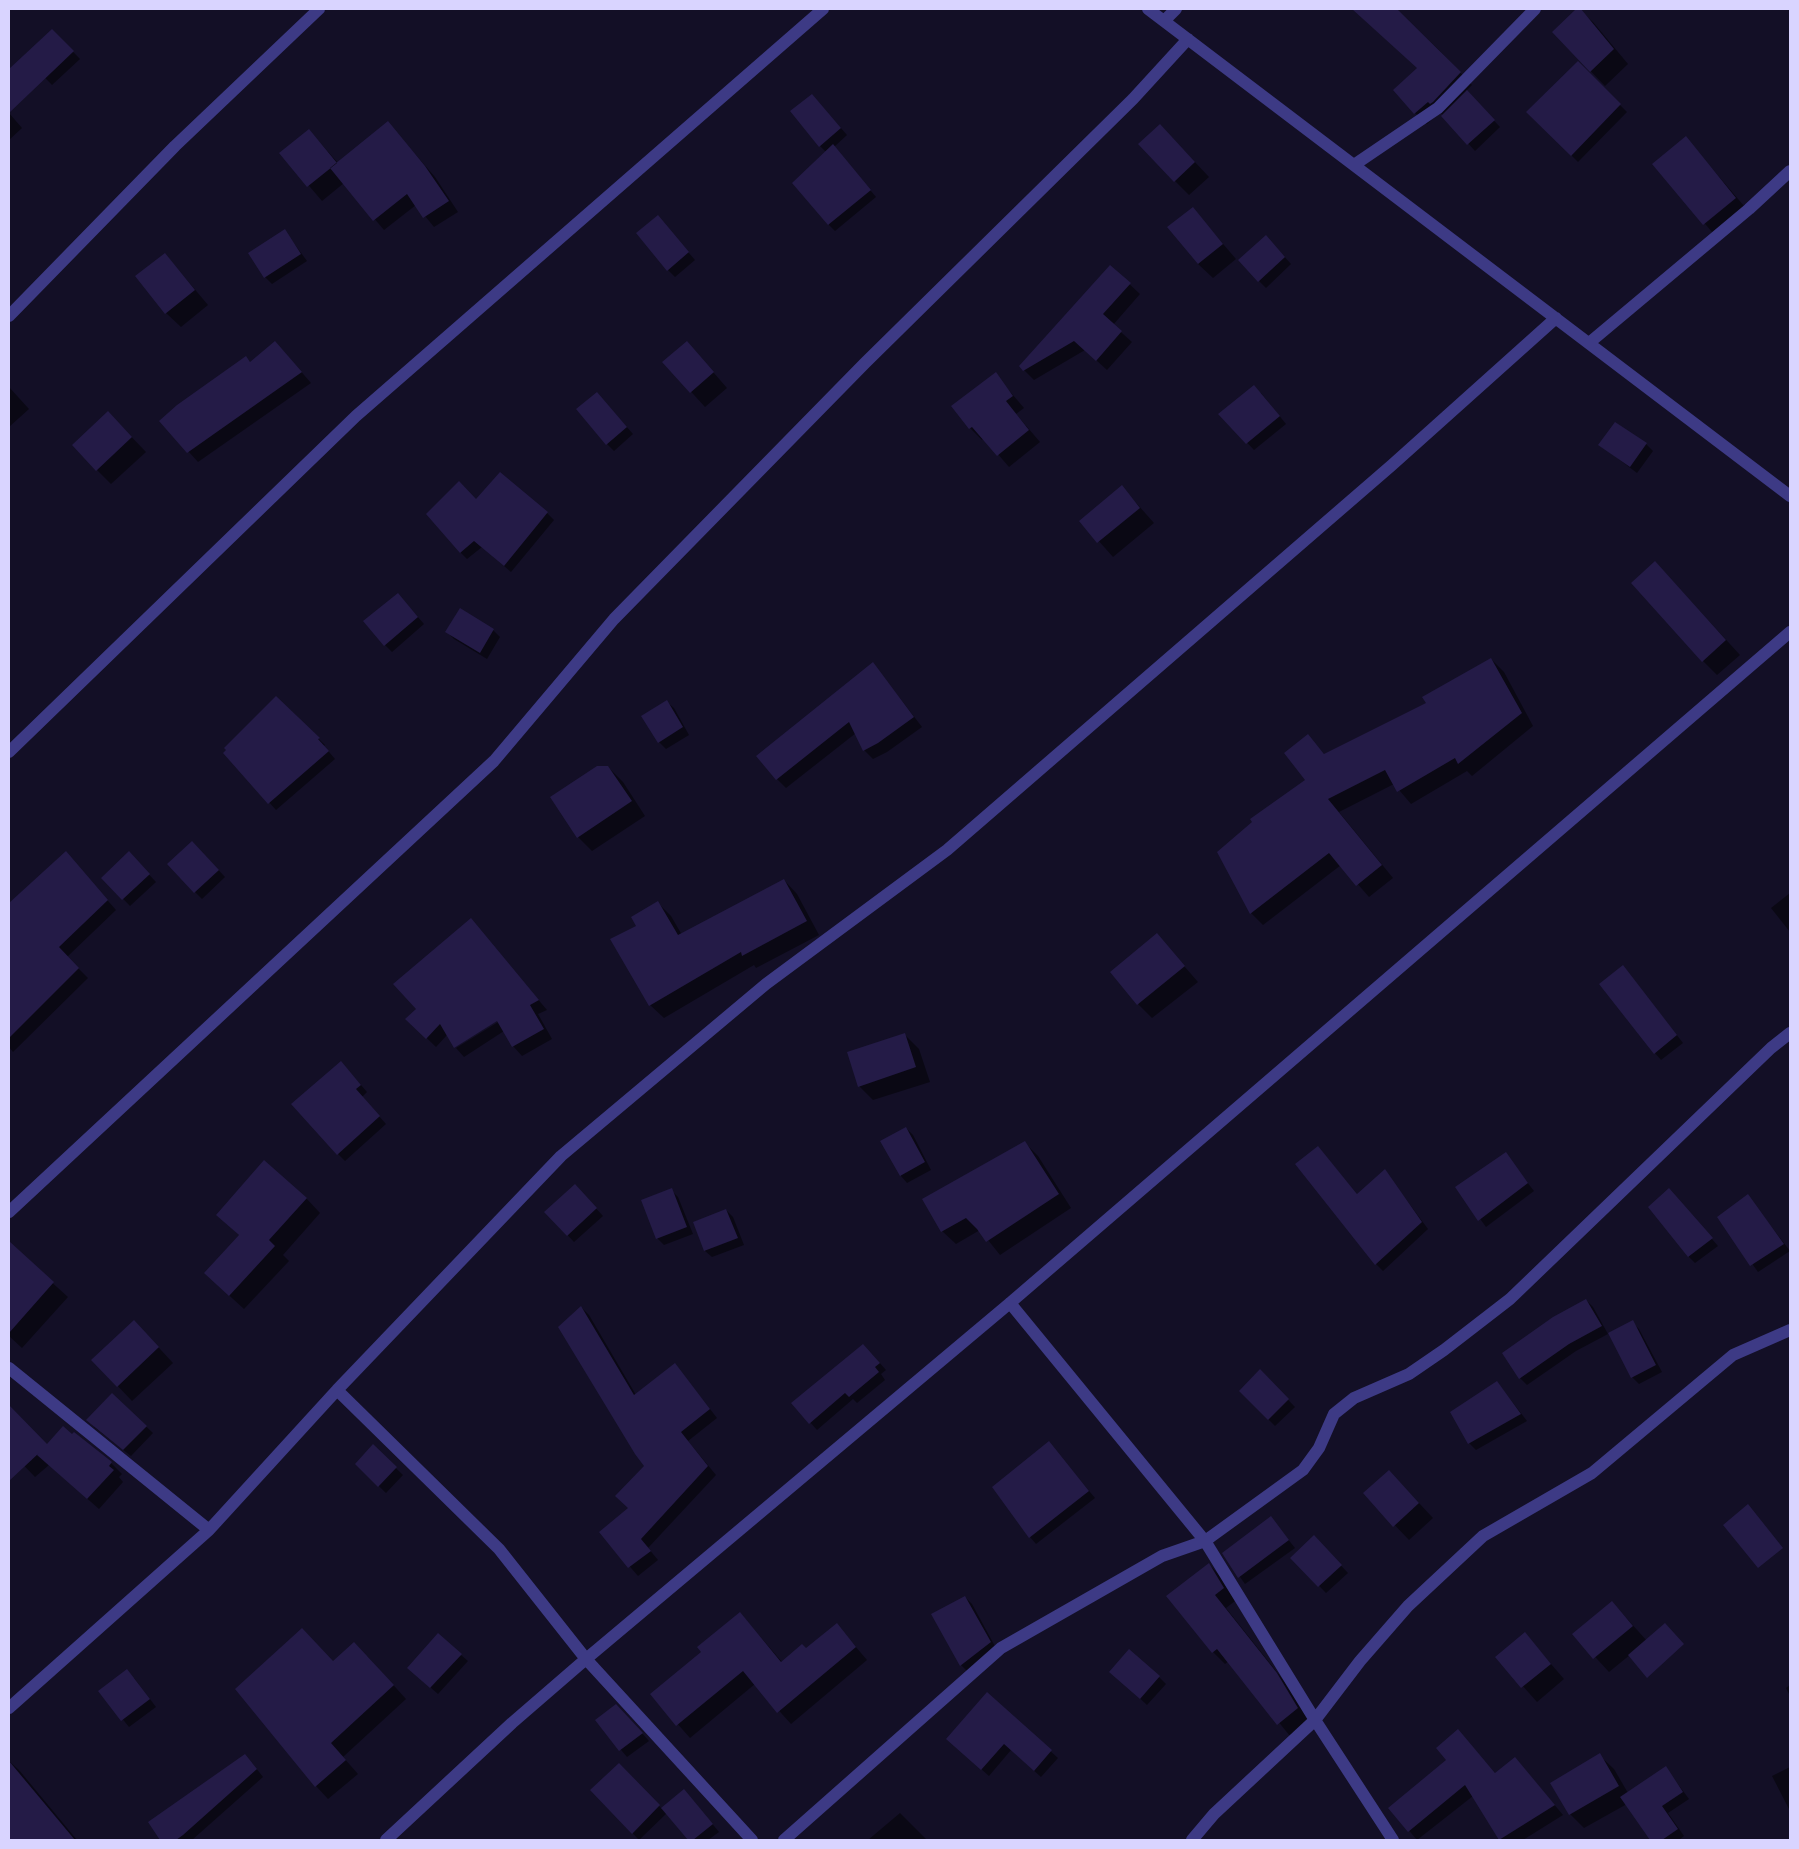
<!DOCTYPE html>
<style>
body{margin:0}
#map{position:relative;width:1799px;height:1849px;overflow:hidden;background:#130f26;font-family:"Public Sans",sans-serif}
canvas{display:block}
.frame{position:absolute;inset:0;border:10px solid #d9d4ff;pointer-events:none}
</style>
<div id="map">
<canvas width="1799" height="1849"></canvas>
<div class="frame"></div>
</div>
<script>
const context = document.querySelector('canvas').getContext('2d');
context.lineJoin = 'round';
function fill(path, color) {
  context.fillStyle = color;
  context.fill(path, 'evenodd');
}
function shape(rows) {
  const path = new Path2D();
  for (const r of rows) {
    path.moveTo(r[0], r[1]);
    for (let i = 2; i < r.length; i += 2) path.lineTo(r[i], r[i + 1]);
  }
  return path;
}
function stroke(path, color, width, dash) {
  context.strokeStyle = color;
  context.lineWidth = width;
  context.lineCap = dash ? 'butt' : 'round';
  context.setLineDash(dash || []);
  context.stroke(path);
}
fill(shape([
 [1382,9,1396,9,1438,49,1472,85,1466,91,1500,127,1475,151,1440,112,1427,124,1415,113,1418,68,1369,23],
 [1578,9,1593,22,1628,64,1605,86,1553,32],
 [52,30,80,59,52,85,24,56],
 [1578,63,1627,112,1578,162,1528,112],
 [812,95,847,135,834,147,876,197,835,231,828,224,826,152,820,146],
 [9,113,22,128,9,140],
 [388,123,435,177,458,212,434,227,416,205,384,230,344,183,322,201,281,153,309,130,338,163],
 [1160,125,1209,177,1189,195,1175,181],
 [1686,138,1750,213,1718,239,1654,164],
 [1193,209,1236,259,1213,278,1198,264],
 [664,224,695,260,675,277,668,270],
 [285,231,307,261,272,284,265,277],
 [1273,244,1291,264,1266,288,1259,281],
 [165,254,208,305,181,327,166,313],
 [1110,266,1140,294,1113,325,1132,342,1107,370,1085,350,1034,380,1024,370],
 [687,342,727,388,705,407,664,362],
 [285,353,311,383,198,462,161,421,246,358,251,363],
 [995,374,1024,408,1016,414,1040,442,1009,467,984,438,982,440,970,428,953,406],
 [9,387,29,409,9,427],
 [597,393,633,434,614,451,607,444],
 [1261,393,1286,424,1254,450,1220,414],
 [122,427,146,452,111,484,97,470],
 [1646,444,1653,451,1637,473,1600,445],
 [1122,487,1154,523,1113,557,1081,521],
 [476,501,547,513,554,520,511,572,482,547,467,559,460,552],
 [1655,562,1740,655,1717,675,1703,661],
 [404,601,424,624,392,652,385,645],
 [460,610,493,630,500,637,487,659,454,639,447,632],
 [1491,659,1504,672,1533,726,1472,776,1467,771,1411,804,1394,784,1339,812,1393,878,1369,897,1341,865,1263,925,1251,913,1307,780,1308,736,1325,755,1428,703],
 [873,663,922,727,887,752,873,759,864,750,856,733,786,788,777,779],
 [276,697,325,745,324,746,335,759,276,810,225,753],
 [667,702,674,708,689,735,666,749,659,742],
 [608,767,623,782,645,816,592,851,578,837],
 [199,849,225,877,202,899,195,892],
 [66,853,116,910,67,957,88,978,13,1052,9,1047,9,905],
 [129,853,156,882,130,906,103,878],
 [784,880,797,894,819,935,756,968,754,965,664,1018,650,1005,638,927,658,903,671,916,682,935],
 [1790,893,1790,932,1771,908],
 [471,920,547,1010,538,1014,552,1039,522,1056,513,1046,504,1031,464,1057,456,1048,503,1019,502,1017,455,1045,455,1048,447,1035,436,1047,407,1019,417,1009],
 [1157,935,1198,982,1152,1018,1138,1004],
 [1623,966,1683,1043,1661,1060,1655,1053],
 [904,1034,919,1049,930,1082,873,1100,859,1086],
 [348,1070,367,1092,362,1097,386,1124,345,1161,338,1154],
 [906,1128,913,1135,931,1170,907,1183,901,1176,882,1142],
 [1025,1143,1038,1156,1071,1208,1000,1255,980,1230,956,1244,942,1231],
 [1318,1147,1358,1195,1385,1171,1428,1229,1383,1271,1376,1264],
 [1505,1154,1534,1191,1486,1227,1457,1187],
 [671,1190,678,1197,693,1234,664,1245,657,1238],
 [581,1192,603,1216,574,1242,546,1212],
 [1675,1196,1718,1246,1695,1263,1688,1256],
 [1748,1196,1790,1251,1758,1272,1719,1217],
 [306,1198,320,1213,283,1255,289,1261,244,1309,220,1287,240,1236,217,1214],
 [726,1210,733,1217,744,1245,712,1257,705,1251,694,1222],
 [16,1250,68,1297,22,1348,9,1336,9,1258],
 [1586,1300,1593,1307,1608,1334,1576,1351,1527,1385,1520,1378],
 [581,1307,589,1315,636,1395,675,1364,717,1418,688,1441,716,1475,648,1548,658,1560,638,1576,600,1532,629,1508,646,1466],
 [1632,1322,1639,1329,1662,1372,1639,1384,1632,1377],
 [148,1336,173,1363,132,1401,93,1360],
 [870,1352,886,1370,881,1374,885,1380,857,1403,853,1399,817,1430,793,1403],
 [1260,1371,1295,1407,1275,1426,1240,1391],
 [1497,1382,1527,1421,1476,1450,1469,1443],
 [112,1394,153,1433,131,1456,94,1427],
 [9,1406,47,1446,72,1435,111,1463,122,1474,119,1477,123,1482,99,1509,49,1465,35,1477,9,1450],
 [1049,1443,1095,1498,1036,1544,1030,1537],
 [373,1446,403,1475,386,1493,356,1464],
 [1403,1486,1433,1518,1409,1540,1364,1493],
 [1271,1518,1295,1548,1245,1584,1223,1553],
 [1314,1537,1348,1573,1326,1593,1292,1558],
 [1209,1564,1220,1576,1235,1601,1226,1608,1288,1686,1309,1721,1290,1736,1229,1661,1225,1664,1213,1652],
 [965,1597,972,1604,997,1650,968,1672,961,1665],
 [1612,1602,1647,1641,1609,1672,1574,1634],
 [740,1613,782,1662,806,1649,837,1625,867,1660,791,1724,755,1684,690,1738,652,1695,703,1652],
 [1525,1634,1564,1679,1537,1702,1497,1657],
 [461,1655,468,1661,438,1694,415,1674],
 [367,1656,406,1699,343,1757,358,1774,328,1799,316,1786,333,1663],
 [1159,1677,1166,1684,1147,1705,1118,1678],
 [134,1678,156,1707,129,1727,100,1691],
 [1790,1685,1790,1696,1786,1688],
 [987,1694,1058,1758,1041,1777,1011,1750,989,1776,954,1745],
 [623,1712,649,1741,627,1757,596,1720],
 [1467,1741,1496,1774,1515,1758,1563,1815,1523,1840,1501,1840,1473,1796,1417,1840,1390,1808,1448,1761],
 [1599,1755,1614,1769,1628,1793,1666,1768,1689,1799,1668,1813,1684,1836,1679,1840,1651,1840,1627,1804,1584,1828,1570,1814],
 [9,1761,19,1770,77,1840,9,1840],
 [252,1763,263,1777,192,1840,162,1840,149,1822],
 [619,1764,662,1809,691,1798,719,1832,708,1840,690,1840,667,1813,639,1840,592,1790],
 [1790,1767,1790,1811,1772,1776],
 [900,1813,927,1840,868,1840]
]), '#0007');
fill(shape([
 [1352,9,1397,9,1461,72,1433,102,1430,104,1428,102,1414,114,1393,90,1417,68],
 [1576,9,1581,9,1614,49,1590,72,1552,32],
 [52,29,74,51,9,113,9,69],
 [1578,61,1621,104,1571,156,1526,112],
 [1467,90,1495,120,1467,145,1441,116],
 [812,94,841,128,819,147,790,111],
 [388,121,425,166,449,201,423,218,407,194,373,221,330,168],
 [1160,124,1195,162,1174,182,1138,144],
 [309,129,337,163,307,187,279,153],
 [1686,136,1736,198,1703,225,1652,164],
 [833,144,871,190,828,225,792,183],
 [1193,207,1223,244,1198,264,1167,227],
 [658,215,689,252,667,271,636,233],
 [285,229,301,254,264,278,248,253],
 [1266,235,1285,257,1258,282,1238,260],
 [165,253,195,290,165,314,135,276],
 [1110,265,1131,283,1103,314,1122,331,1096,361,1074,341,1023,371,1019,366],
 [275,341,302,372,187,453,159,421,177,405,246,356,250,362],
 [687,341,714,372,690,393,662,362],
 [996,372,1013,396,1006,401,1029,430,997,456,972,427,969,429,951,406],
 [1254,385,1280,416,1246,444,1218,414],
 [597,392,627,427,606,445,576,409],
 [108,411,132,437,96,471,72,445],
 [1615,422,1647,443,1630,467,1598,445],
 [500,472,548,512,504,566,474,541,460,553,426,514,459,481,476,499],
 [1122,485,1140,508,1097,543,1079,521],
 [1655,561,1726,640,1702,662,1631,583],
 [398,593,418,617,384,646,363,621],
 [460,608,494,629,480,653,445,632],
 [1491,658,1522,713,1458,764,1455,758,1397,792,1385,770,1328,799,1382,865,1356,886,1329,853,1250,914,1217,852,1252,822,1250,819,1305,780,1284,753,1308,734,1324,754,1426,703,1422,697],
 [873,662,914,717,878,743,863,751,849,722,776,780,756,756],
 [276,696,320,738,318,739,329,751,268,804,223,753,226,750,224,748],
 [667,700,683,727,658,743,641,716],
 [597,766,608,766,632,801,577,838,550,797],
 [192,841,219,870,194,893,167,864],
 [66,851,108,900,59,947,79,968,9,1038,9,903],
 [129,851,150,874,122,900,101,878],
 [784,879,807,921,742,956,741,952,649,1006,610,939,636,926,631,917,658,901,678,935],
 [471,918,539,1000,530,1005,544,1029,512,1047,497,1021,454,1048,440,1024,426,1039,405,1019,416,1009,393,984],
 [1157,933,1185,966,1137,1005,1110,972],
 [1623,965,1677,1035,1654,1054,1599,984],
 [905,1033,916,1067,858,1087,847,1052],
 [341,1061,361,1085,356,1089,380,1116,337,1155,291,1104],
 [906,1127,925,1162,900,1176,880,1141],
 [1025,1141,1059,1194,986,1242,977,1229,966,1218,941,1232,922,1199],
 [1318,1146,1357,1194,1385,1169,1422,1222,1375,1265,1295,1164],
 [1506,1152,1528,1183,1478,1221,1455,1187],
 [264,1160,307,1198,269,1240,275,1246,229,1296,204,1273,239,1235,216,1215],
 [575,1184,597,1208,567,1236,544,1212],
 [672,1188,687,1227,656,1239,641,1200],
 [1669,1188,1713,1238,1688,1257,1648,1207],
 [1748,1194,1784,1244,1750,1266,1717,1217],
 [726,1209,738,1238,704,1251,693,1222],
 [9,1241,54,1282,9,1333],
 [1586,1299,1602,1326,1569,1344,1519,1379,1502,1353,1553,1317],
 [581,1306,634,1395,675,1363,710,1409,681,1432,708,1466,641,1539,651,1551,628,1568,599,1532,628,1508,615,1496,644,1466,635,1454,558,1327],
 [134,1320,159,1347,117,1387,91,1360],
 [1633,1320,1656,1365,1631,1378,1608,1333],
 [863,1344,880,1363,875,1367,879,1372,849,1397,845,1393,809,1424,791,1403],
 [1260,1369,1289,1399,1268,1420,1239,1391],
 [1497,1381,1521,1414,1468,1444,1450,1412],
 [112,1393,147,1426,123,1450,86,1420],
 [9,1405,47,1444,63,1426,72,1434,74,1432,112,1462,109,1466,114,1470,87,1499,37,1455,39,1453,9,1481],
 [1049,1441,1089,1491,1029,1538,992,1487],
 [373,1444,397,1467,378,1487,355,1464],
 [1389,1470,1419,1503,1393,1527,1363,1493],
 [1748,1504,1783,1548,1758,1568,1723,1525],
 [1271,1516,1289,1540,1238,1578,1222,1553],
 [1314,1535,1342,1565,1318,1587,1290,1558],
 [1209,1563,1224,1588,1215,1595,1277,1673,1298,1708,1277,1725,1217,1649,1212,1653,1166,1596],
 [965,1596,991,1642,960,1666,931,1614],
 [1612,1601,1633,1626,1593,1659,1572,1634],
 [740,1612,781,1662,802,1644,806,1648,837,1623,856,1647,777,1713,743,1671,676,1726,650,1694,701,1652,697,1647],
 [1665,1623,1684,1644,1647,1678,1628,1655],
 [302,1628,333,1661,354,1642,394,1685,331,1743,346,1760,315,1787,235,1689],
 [1525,1632,1551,1664,1521,1688,1495,1657],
 [438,1633,462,1654,430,1688,407,1668],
 [1129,1649,1160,1676,1140,1699,1109,1672],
 [127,1669,150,1699,121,1721,98,1691],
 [987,1692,1052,1750,1034,1771,1004,1744,981,1770,946,1739],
 [616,1704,643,1733,619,1751,595,1720],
 [1458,1729,1495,1773,1515,1757,1555,1805,1499,1840,1465,1785,1408,1832,1388,1808,1446,1760,1436,1748],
 [1600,1753,1619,1786,1569,1815,1550,1783],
 [245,1754,257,1769,183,1835,176,1840,160,1840,148,1822],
 [9,1761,75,1840,9,1840],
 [619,1763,660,1805,632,1834,590,1790],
 [1666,1766,1683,1792,1662,1806,1678,1829,1662,1840,1650,1840,1620,1797],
 [684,1789,713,1824,693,1840,688,1840,661,1808]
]), '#241b47');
stroke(shape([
 [1148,9,1790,496],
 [1164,21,1176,9],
 [1354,165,1438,108,1535,9],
 [9,316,175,146,319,9],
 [1589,343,1749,209,1790,171],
 [9,752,356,416,823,9],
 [9,1212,494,761,614,619,865,363,1133,99,1188,39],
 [1010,1303,1205,1541,1315,1720,1393,1840],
 [9,1368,209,1530,337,1390,561,1156,766,984,947,850,1392,465,1556,318],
 [337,1390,499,1549,586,1659,752,1840],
 [9,1708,209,1530],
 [386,1840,512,1723,586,1659,1010,1303,1790,632],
 [784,1840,1001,1648,1162,1556,1205,1541,1303,1470,1319,1448,1334,1414,1354,1398,1409,1374,1444,1350,1510,1299,1771,1048,1790,1033],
 [1192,1840,1214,1814,1315,1720,1360,1661,1408,1606,1483,1536,1592,1473,1733,1355,1790,1330]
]), '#3d3a85', 12);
</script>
